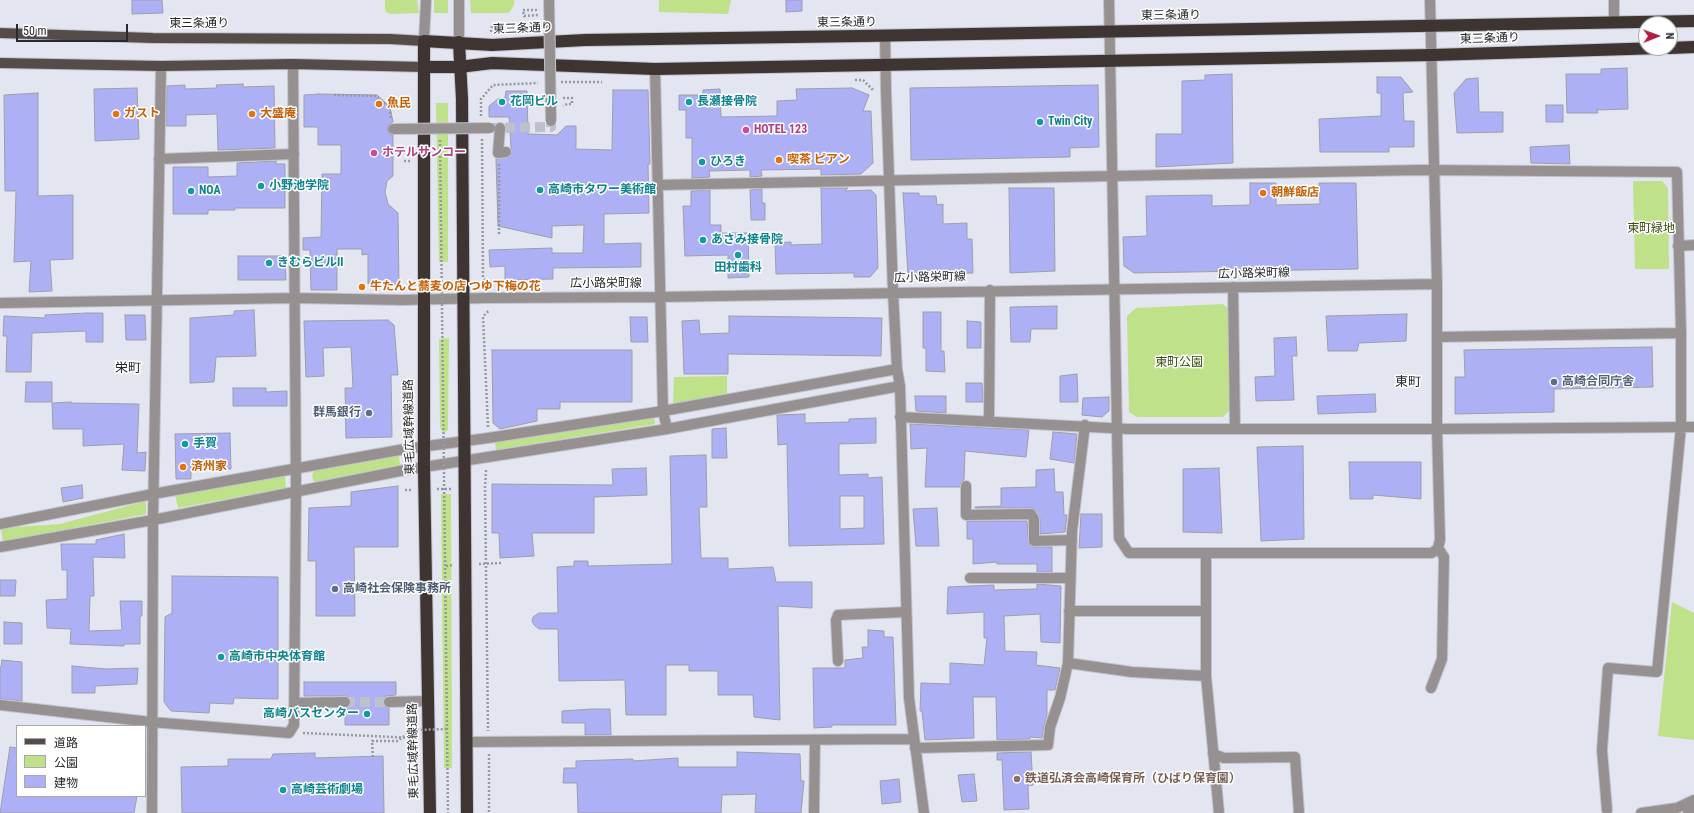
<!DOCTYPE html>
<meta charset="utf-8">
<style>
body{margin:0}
#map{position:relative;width:1694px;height:813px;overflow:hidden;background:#e3e6f1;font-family:"Roboto Condensed","Noto Sans JP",sans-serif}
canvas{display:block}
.legend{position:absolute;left:16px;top:725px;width:130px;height:72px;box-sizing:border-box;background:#fff;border:1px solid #a9a9ab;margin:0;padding:5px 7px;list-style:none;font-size:12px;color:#28292d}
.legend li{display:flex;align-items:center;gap:8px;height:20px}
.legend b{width:20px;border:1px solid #a9a9ab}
.north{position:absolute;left:1638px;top:16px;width:40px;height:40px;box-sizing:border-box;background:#fff;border:1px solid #a9a9ab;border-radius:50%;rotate:89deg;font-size:11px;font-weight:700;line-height:16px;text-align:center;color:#28292d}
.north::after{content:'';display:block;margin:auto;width:14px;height:18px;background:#b11e43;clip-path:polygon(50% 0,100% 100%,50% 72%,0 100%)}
.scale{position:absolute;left:16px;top:24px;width:112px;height:18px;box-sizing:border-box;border:2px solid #28292d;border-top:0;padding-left:5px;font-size:12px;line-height:14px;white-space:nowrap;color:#28292d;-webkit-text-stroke:3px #fff;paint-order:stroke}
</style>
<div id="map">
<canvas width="1694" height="813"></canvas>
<ul class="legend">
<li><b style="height:5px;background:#554c4a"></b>道路</li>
<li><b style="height:11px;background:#bee189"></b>公園</li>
<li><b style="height:11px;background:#aeb0f6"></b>建物</li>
</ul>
<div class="north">N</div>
<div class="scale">50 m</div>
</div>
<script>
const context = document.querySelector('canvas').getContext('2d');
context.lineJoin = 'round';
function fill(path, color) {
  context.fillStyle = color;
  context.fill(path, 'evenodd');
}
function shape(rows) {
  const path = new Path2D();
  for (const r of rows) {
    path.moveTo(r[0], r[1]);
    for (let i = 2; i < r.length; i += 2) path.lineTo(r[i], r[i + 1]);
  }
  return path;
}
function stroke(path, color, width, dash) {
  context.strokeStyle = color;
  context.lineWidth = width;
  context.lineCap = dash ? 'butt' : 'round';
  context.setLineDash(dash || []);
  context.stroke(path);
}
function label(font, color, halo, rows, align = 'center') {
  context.font = font + ' "Roboto Condensed","Noto Sans JP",sans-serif';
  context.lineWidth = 3;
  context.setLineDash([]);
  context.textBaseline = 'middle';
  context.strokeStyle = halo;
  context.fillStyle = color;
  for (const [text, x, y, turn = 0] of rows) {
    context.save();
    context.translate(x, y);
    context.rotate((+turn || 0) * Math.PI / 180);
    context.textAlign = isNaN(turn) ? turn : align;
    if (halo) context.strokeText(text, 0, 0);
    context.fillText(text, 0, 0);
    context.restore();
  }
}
fill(shape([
 [385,0,417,0,419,13,390,14,386,12,385,8],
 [434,0,448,0,448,13,434,13],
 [470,0,514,0,514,5,509,13,471,13],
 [659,0,731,0,728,14,659,12],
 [436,103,448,103,448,262,439,262],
 [1633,181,1662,181,1668,188,1669,269,1635,269],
 [1223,304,1230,310,1231,409,1223,417,1137,417,1129,412,1127,316,1136,308],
 [449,338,448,426,448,430,444,433,441,430,440,426,439,339],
 [727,376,727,395,673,405,674,377],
 [654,416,655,424,496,450,495,442],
 [397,455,399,457,400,464,398,468,317,484,313,480,312,474,315,470],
 [285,475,286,488,178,508,175,495],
 [441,494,451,494,452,768,444,768],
 [146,501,146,514,3,542,1,528,60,524],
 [1672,602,1694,613,1694,740,1658,736]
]), '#bee189');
const building = shape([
 [132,0,162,0,163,13,132,14,132,0],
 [786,0,802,0,802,11,786,12,786,0],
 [1627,68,1628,109,1597,110,1598,113,1567,113,1566,74,1601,74,1601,69,1627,68],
 [1232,74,1233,163,1156,167,1156,134,1182,134,1182,81,1205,80,1205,75,1232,74],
 [1377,77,1401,77,1413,92,1403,93,1404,121,1414,121,1414,147,1389,147,1389,152,1320,152,1319,119,1381,116,1381,93,1377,93,1377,77],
 [1478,78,1479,112,1503,112,1503,132,1457,133,1454,93,1466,79,1478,78],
 [243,84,243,87,274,86,275,148,218,150,217,114,186,115,186,126,166,126,167,86,185,85,185,89,217,88,216,85,243,84],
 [1098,85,1099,147,1070,148,1070,157,911,160,910,88,1098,85],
 [137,88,139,139,95,141,94,89,137,88],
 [852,88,869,95,863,111,871,111,873,163,861,174,821,175,821,169,761,170,762,176,750,177,750,170,709,171,710,177,692,178,692,138,686,138,686,110,679,110,679,95,703,95,703,90,720,89,721,117,777,116,777,101,797,100,796,89,852,88],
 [613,90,648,90,650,164,648,164,649,213,604,214,604,244,641,243,641,267,553,268,553,279,505,280,505,266,490,267,489,250,552,248,552,253,583,253,584,225,552,226,552,238,498,226,496,159,510,157,512,152,511,148,509,117,489,117,489,106,499,98,505,98,506,91,527,91,528,134,557,135,566,126,576,126,576,149,612,150,613,90],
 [38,93,38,196,73,195,73,259,50,260,52,291,29,292,31,261,14,262,16,191,5,191,4,95,38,93],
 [319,94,377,95,390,107,393,122,388,126,387,129,390,134,393,135,393,176,387,181,385,192,388,204,398,213,399,284,368,284,368,254,362,255,362,249,337,249,337,290,311,290,310,250,303,250,303,238,321,237,322,174,341,174,341,145,318,145,318,127,304,127,304,95,319,94],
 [1546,105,1563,105,1563,122,1546,122,1546,105],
 [1569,145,1570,164,1531,163,1530,147,1569,145],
 [276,161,276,164,285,164,285,208,235,208,235,210,208,210,208,214,173,214,173,167,208,167,208,177,237,176,237,163,276,161],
 [1250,183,1276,183,1276,205,1320,204,1319,183,1356,183,1358,269,1134,273,1124,266,1123,237,1147,236,1146,196,1212,195,1212,206,1250,205,1250,183],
 [821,188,848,188,845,191,871,190,876,195,878,268,870,277,854,277,854,273,776,274,775,243,791,242,791,245,822,244,821,188],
 [1009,188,1054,188,1055,271,1010,273,1009,188],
 [762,189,762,203,765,203,765,220,751,220,750,190,762,189],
 [710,190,710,225,721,225,721,233,748,233,749,277,728,278,728,255,685,256,683,206,691,206,691,191,710,190],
 [903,193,919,193,919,196,936,196,937,205,943,204,943,224,967,223,967,239,972,239,973,273,908,275,903,193],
 [238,256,285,256,286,280,238,280,238,256],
 [1057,306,1057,329,1031,329,1030,342,1011,342,1010,307,1057,306],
 [254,310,256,356,216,357,214,382,190,383,190,318,234,315,234,311,254,310],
 [923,312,941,312,941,351,944,351,945,372,926,371,926,348,923,348,923,312],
 [87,313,103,313,103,342,86,342,86,331,32,333,31,372,6,372,7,336,3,336,4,316,45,318,45,315,87,313],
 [1407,314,1406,341,1359,343,1357,351,1328,351,1326,316,1407,314],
 [125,315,145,315,146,340,126,340,125,315],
 [729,316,882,318,881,356,728,354,728,374,684,374,682,321,699,320,700,334,729,333,729,316],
 [630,317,647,317,648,342,631,342,630,317],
 [388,320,394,325,398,375,391,375,392,437,346,438,345,388,353,388,351,347,323,348,324,376,306,377,304,321,388,320],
 [967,321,981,322,981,348,967,348,967,321],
 [1296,337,1297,356,1292,356,1294,400,1256,401,1255,377,1275,376,1274,338,1296,337],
 [1652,347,1653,387,1554,389,1554,412,1455,414,1455,377,1465,377,1464,350,1652,347],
 [492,350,632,350,632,402,560,402,560,409,537,409,537,421,500,429,493,423,492,350],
 [1077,374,1078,402,1060,402,1060,376,1077,374],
 [26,382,52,382,52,402,25,402,26,382],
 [966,383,982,383,983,402,966,402,966,383],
 [233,388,266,388,266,392,287,391,287,406,233,406,233,388],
 [1375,394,1376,412,1318,414,1317,396,1375,394],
 [915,396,946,396,946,413,916,411,915,396],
 [1109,397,1109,411,1102,417,1082,415,1083,398,1109,397],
 [71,402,71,403,139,404,137,453,146,452,145,471,122,470,124,444,83,446,83,429,53,429,52,403,71,402],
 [805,414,805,423,849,422,849,419,876,418,876,443,839,444,839,475,868,474,868,478,882,477,884,544,789,546,787,444,778,445,777,415,805,414],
 [840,496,864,496,864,528,840,529,840,496],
 [910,424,1029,430,1026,457,965,451,964,480,961,482,960,487,925,487,927,448,911,449,910,424],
 [726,428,727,458,712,458,712,429,726,428],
 [1053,432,1077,434,1074,463,1050,459,1053,432],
 [230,433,231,469,191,470,191,479,176,479,175,434,230,433],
 [1303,446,1304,539,1261,541,1257,447,1303,446],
 [706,455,707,507,699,507,701,558,728,558,728,569,773,567,776,582,812,582,812,608,778,606,780,720,754,717,753,695,718,695,718,671,689,671,689,665,666,665,666,715,626,715,625,680,559,681,558,629,539,629,534,625,532,621,533,617,539,613,558,613,557,567,574,566,574,561,588,561,588,566,672,564,670,456,706,455],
 [1349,462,1421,462,1421,499,1373,495,1373,499,1350,499,1349,462],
 [646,468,647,495,594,497,594,533,532,533,534,556,500,558,499,533,492,533,492,484,613,485,612,469,646,468],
 [1219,468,1222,533,1183,532,1183,469,1219,468],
 [1054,469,1055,492,1063,492,1064,515,1067,515,1065,532,1040,534,1040,519,1034,508,975,508,975,507,1001,506,1001,488,1036,487,1036,470,1054,469],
 [82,485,83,498,63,502,61,488,82,485],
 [398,486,398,547,354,547,355,616,316,616,316,561,308,561,309,508,351,506,351,492,398,486],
 [937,508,939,546,916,546,913,509,937,508],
 [1081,514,1102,514,1102,547,1079,548,1081,514],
 [967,521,1027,521,1029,545,1034,547,1052,547,1052,572,1037,572,1037,564,997,564,997,562,973,564,973,539,967,539,967,521],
 [124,534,125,558,93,557,94,596,90,596,89,631,122,630,120,601,142,601,142,616,140,616,140,644,124,644,124,646,70,644,71,629,47,628,46,600,67,599,67,570,62,570,61,544,96,544,96,540,124,534],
 [172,576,278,577,278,699,234,698,233,704,210,703,209,713,171,711,164,702,165,617,172,613,172,576],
 [0,580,16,580,15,596,0,596,0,580],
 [1037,584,1061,586,1060,643,1041,642,1040,614,1004,616,1005,651,1037,652,1036,665,1060,668,1055,690,1047,690,1047,715,1044,726,1042,738,1030,737,1030,739,997,740,996,697,973,697,974,738,925,740,922,711,920,711,921,683,950,684,950,663,984,665,987,638,984,638,984,612,947,614,948,587,994,585,994,590,1037,589,1037,584],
 [4,622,22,623,22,644,4,644,4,622],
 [868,630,884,631,884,637,893,637,896,725,832,725,832,727,814,728,813,668,845,668,845,660,863,658,862,647,868,647,868,630],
 [2,660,22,662,22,701,0,699,0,667,1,667,2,660],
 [72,666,106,669,138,668,137,684,95,686,95,693,72,693,72,666],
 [304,682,396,682,396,695,386,696,383,702,384,706,389,708,389,725,345,725,345,708,351,705,350,698,345,696,304,696,304,682],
 [592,709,610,709,611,735,585,735,585,723,562,723,562,711,592,709],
 [10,747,17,748,17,796,137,796,134,813,0,813,10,747],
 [737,752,800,754,801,781,804,781,801,813,755,813,756,794,722,795,721,813,578,813,577,783,563,783,564,768,576,768,576,761,633,759,633,761,678,758,678,767,737,767,737,752],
 [1031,752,1033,785,1028,786,1029,809,1004,810,1002,760,997,760,997,753,1031,752],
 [315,753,315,758,383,756,384,813,182,813,181,767,228,766,228,759,271,759,273,754,315,753],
 [974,774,977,801,962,802,958,775,974,774],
 [899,779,901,802,882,804,880,781,899,779]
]);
fill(building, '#aeb0f6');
stroke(building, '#9d9ea8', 1);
stroke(shape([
 [490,128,551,127,551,121],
 [345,702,389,702]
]), '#bec0ca', 10, [10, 5]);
const minor = shape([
 [1109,0,1119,538,1129,553,1432,553,1438,548,1440,540,1437,429,1437,284,1430,0],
 [1614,0,1614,22],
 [885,36,886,91,893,292,897,369,900,386,909,698,924,813],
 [424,41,426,0],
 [459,42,459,0],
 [655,69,663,411,667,429],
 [500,128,498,153,506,152],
 [159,159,294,154],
 [658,185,1420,170,1677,172,1681,333,1681,427,1657,672,1608,668,1602,750,1607,810],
 [1678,246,1694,245],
 [1233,287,1235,429],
 [0,303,295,298,402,300,486,298,660,297,1437,284],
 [1438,337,1681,333],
 [900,417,1128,429,1437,429,1694,427],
 [989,421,990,290],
 [1085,425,1072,531,1068,663,1132,672,1206,676],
 [966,486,966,515,1031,514,1034,519,1034,541,1072,540],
 [0,524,153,494,405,449,488,438,663,411,897,369],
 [0,547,153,520,405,470,667,429,900,386],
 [1206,553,1206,676,1219,813],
 [970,578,1070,578],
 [1069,611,1206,611],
 [838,661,836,620,838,615,906,612],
 [1431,688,1442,659,1444,557,1438,548],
 [389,702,427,701],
 [295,703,345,702],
 [0,705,151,722,289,733,294,725,296,491,293,64],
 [466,742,914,739],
 [915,748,1048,745,1050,727,1060,698,1068,663],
 [1213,754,1224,758,1295,757,1299,813],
 [152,813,153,520,161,66],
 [814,813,815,741],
 [1641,813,1677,808,1694,800],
 [1688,813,1694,806]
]);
const major = shape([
 [0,33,153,38,390,39,424,41],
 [0,63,161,66,293,64,424,67]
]);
const highway = shape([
 [459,42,462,99,467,813],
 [1670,48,1694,47],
 [424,67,459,67,492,63,655,69,1432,55,1661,48],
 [430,813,424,467,424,41,492,45,585,40,862,36,1694,21]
]);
stroke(minor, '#c1c4ce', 12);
stroke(major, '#c1c4ce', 12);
stroke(highway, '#c1c4ce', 14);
stroke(shape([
 [537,10,523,10,524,16,538,15],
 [491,32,492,25],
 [855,80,863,80,874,91],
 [561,82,602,82],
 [334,95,376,96,389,107,391,119],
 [563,98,572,98,572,104,567,104,563,106],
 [481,116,481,99,493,85,538,83],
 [482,139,483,277,486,284,489,286],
 [404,161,411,161],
 [499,164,499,236],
 [488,427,483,317,486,313,489,311],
 [486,470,485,488,488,731],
 [437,489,452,489],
 [405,490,412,490],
 [479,564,501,563],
 [446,566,454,565],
 [303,733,416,738],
 [489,754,489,813]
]), '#9799a1', 2.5, [2, 2]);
stroke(minor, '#969190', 10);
stroke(major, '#554c4a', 10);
stroke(highway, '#3e3432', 12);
const minorBridge = shape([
 [549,0,551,121],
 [393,129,490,128]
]);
stroke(minorBridge, '#c1c4ce', 12, []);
stroke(shape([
 [440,140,448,813],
 [415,730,417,772],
 [373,757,372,741,397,741,414,730,448,729]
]), '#9799a1', 2.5, [2, 2]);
stroke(minorBridge, '#969190', 10);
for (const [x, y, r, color] of [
 [502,102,4,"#0f9aa8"],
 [689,102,4,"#0f9aa8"],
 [379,104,4,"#e8710a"],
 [116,114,4,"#e8710a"],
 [252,114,4,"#e8710a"],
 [1040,122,4,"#0f9aa8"],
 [746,130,4,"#d1479c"],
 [374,153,4,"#d1479c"],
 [779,160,4,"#e8710a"],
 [702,162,4,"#0f9aa8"],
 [261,186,4,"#0f9aa8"],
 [540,190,4,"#0f9aa8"],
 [191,191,4,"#0f9aa8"],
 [1263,193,4,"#e8710a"],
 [703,240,4,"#0f9aa8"],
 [738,255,4,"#0f9aa8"],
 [269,263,4,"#0f9aa8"],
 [362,287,4,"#e8710a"],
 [1554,382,4,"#5c6f8a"],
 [369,413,4,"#5c6f8a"],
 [185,444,4,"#0f9aa8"],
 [183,467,4,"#e8710a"],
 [335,589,4,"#5c6f8a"],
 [221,657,4,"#0f9aa8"],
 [367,714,4,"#0f9aa8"],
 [1017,779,4,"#8d6e63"],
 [283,790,4,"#0f9aa8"]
]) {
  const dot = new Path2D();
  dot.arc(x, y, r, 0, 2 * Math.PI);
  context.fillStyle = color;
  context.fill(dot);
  stroke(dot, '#fff', 1.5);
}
label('12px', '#28292d', '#fff', [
 ["東三条通り",1171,16,-1],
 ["東三条通り",847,23,-1],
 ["東三条通り",199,24],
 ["東三条通り",523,29,-2],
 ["東三条通り",1490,39,-2],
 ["広小路栄町線",1254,274,-1],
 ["広小路栄町線",930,278,-1],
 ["広小路栄町線",606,284],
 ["東毛広域幹線道路",410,427,-91],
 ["東毛広域幹線道路",414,751,-91]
]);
label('bold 12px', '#0d838f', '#fff', [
 ["花岡ビル",510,102],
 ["長瀬接骨院",697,102],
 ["Twin City",1048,122],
 ["ひろき",710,162],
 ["小野池学院",269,186],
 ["高崎市タワー美術館",548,190],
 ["NOA",199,191],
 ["あさみ接骨院",711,240],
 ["きむらビルII",277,263],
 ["田村歯科",738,268,"center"],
 ["手賀",193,444],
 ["高崎市中央体育館",229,657],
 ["高崎バスセンター",359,714,"right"],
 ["高崎芸術劇場",291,790]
], 'left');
label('bold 12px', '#c56008', '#fff', [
 ["魚民",387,104],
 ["ガスト",124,114],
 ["大盛庵",260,114],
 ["喫茶 ピアン",787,160],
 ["朝鮮飯店",1271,193],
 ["牛たんと蕎麦の店 つゆ下梅の花",370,287],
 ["済州家",191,467]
], 'left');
label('bold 12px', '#b23c85', '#fff', [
 ["HOTEL 123",754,130],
 ["ホテルサンコー",382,153]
], 'left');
label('12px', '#384e0b', '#fff', [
 ["東町緑地",1651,229],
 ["東町公園",1179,363]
]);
label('bold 12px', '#4e5e75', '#fff', [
 ["高崎合同庁舎",1562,382],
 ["群馬銀行",361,413,"right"],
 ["高崎社会保険事務所",343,589]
], 'left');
label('bold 12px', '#785e54', '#fff', [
 ["鉄道弘済会高崎保育所（ひばり保育園）",1025,779]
], 'left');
label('13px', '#28292d', '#fff', [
 ["栄町",128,369],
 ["東町",1408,383]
]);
</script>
